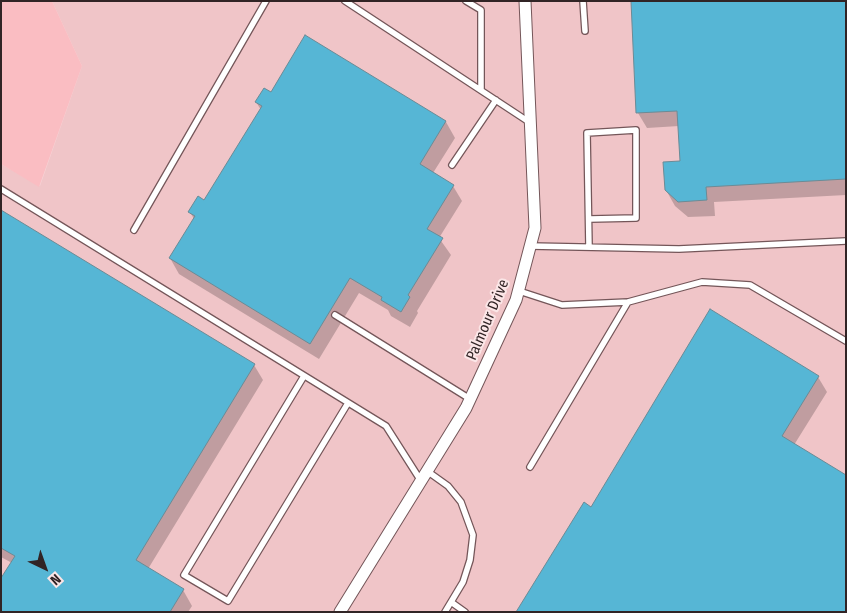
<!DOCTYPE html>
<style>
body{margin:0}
#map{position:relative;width:847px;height:613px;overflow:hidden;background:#f7d4d7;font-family:"Fira Sans Condensed",sans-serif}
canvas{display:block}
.frame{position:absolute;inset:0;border:2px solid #312425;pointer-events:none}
.north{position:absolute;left:20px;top:543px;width:50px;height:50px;-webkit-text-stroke:4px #fbe6e7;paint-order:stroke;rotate:138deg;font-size:14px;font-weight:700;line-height:20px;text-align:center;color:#312425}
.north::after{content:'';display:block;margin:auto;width:18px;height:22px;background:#312425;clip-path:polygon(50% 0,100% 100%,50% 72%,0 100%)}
</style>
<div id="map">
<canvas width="847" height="613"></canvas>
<div class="frame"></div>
<div class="north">N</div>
</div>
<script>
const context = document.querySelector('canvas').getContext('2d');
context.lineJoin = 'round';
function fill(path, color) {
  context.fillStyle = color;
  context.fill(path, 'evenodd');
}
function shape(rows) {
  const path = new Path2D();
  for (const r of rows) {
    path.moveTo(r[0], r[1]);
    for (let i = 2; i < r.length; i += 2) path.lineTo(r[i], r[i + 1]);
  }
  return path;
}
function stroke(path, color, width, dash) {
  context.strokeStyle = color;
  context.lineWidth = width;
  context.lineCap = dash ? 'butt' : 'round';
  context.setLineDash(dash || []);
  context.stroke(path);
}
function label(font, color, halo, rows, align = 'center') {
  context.font = font + ' "Fira Sans Condensed",sans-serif';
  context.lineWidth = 4;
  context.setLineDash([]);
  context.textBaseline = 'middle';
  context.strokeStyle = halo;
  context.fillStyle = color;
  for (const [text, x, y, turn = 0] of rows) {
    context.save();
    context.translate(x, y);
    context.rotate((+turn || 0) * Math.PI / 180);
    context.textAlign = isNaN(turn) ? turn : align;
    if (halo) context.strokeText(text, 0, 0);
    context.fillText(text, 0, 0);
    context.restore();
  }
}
fill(shape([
 [52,1,846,1,846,612,1,612,1,164,40,186,82,66]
]), '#f0c5c8');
fill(shape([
 [1,1,52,1,82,66,39,187,1,164]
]), '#fabdc2');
fill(shape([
 [846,1,846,195,714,202,715,216,688,217,675,206,666,190,681,162,679,126,647,128,638,113],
 [306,37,446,122,455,138,433,173,453,186,462,201,439,238,451,255,417,311,418,313,410,327,391,316,388,310,359,293,319,359,179,274,170,258,194,219,190,212,205,202,261,110,256,102,271,93],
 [1,211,254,365,263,380,148,569,183,590,192,606,188,612,1,612,12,563,1,557],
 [818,377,827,392,794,445,592,508]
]), '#0003');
const building = shape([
 [631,1,846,1,846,179,706,187,707,200,678,202,665,190,663,162,680,161,677,111,636,113,631,1],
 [305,35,446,121,420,164,454,185,427,229,443,238,408,295,410,297,401,312,381,300,382,297,350,278,310,344,169,258,195,216,188,212,198,196,204,200,262,106,255,102,264,88,271,92,305,35],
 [1,210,255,364,136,560,184,589,170,612,1,612,1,578,15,556,1,548,1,210],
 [710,309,819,376,782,436,846,475,846,612,516,612,584,502,591,507,710,309]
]);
fill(building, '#56b6d5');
stroke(building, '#6b8b96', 1);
const lane = shape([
 [345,1,529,122],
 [466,1,481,10,481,90],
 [583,1,585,31],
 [452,165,496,100],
 [1,189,386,426,421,481],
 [134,230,266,1],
 [530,246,679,249,846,241],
 [589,247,587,133,636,130,636,218,590,219],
 [519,291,562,305,628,302],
 [335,315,470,399],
 [304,376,184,575,228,601,348,403],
 [530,467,628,302,702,282,750,285,846,341],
 [427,471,448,486,461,502,473,535,470,560,463,582,445,612],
 [451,602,465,612]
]);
const street = shape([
 [340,612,466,408,516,300,535,228,525,1]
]);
stroke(lane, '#745659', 8);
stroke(street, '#745659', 13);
stroke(lane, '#fff', 5.5);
stroke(street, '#fff', 11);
label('15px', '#312425', '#fbe6e7', [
 ["Palmour Drive",488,320,-67]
]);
</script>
